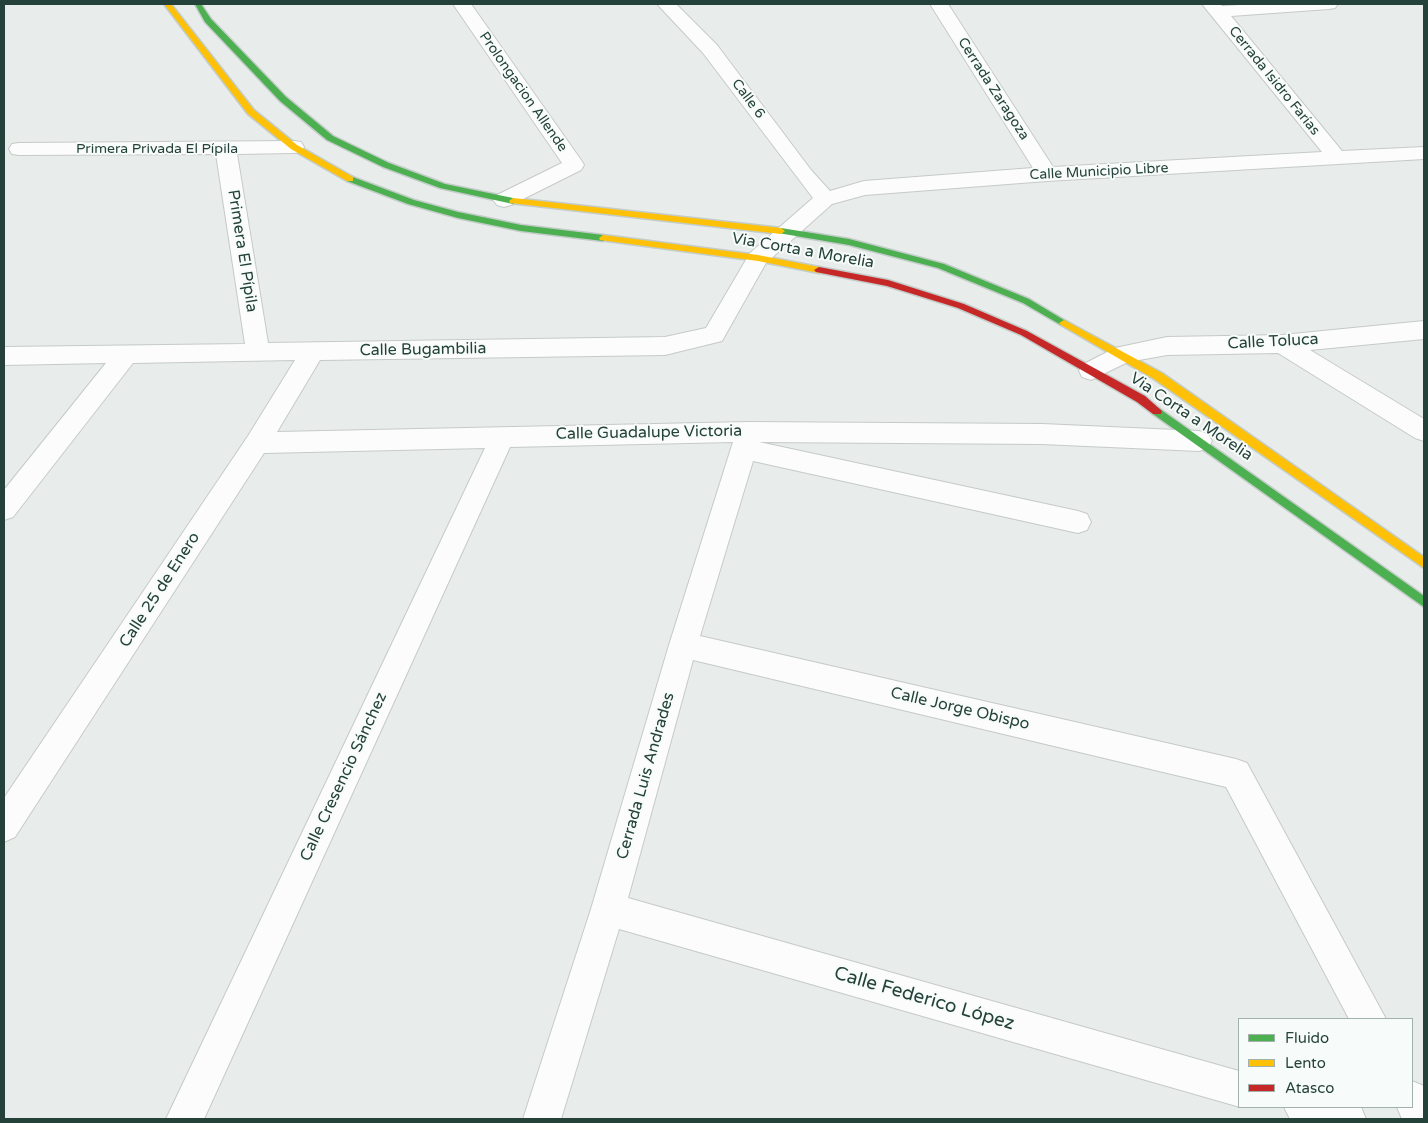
<!DOCTYPE html>
<meta charset="utf-8">
<style>
body{margin:0}
#map{position:relative;width:1428px;height:1123px;overflow:hidden;background:#e8edeb;font-family:"Varela Round",sans-serif}
canvas{display:block}
.frame{position:absolute;inset:0;border:5px solid #24423a;pointer-events:none}
.legend{position:absolute;left:1238px;top:1018px;width:175px;height:90px;box-sizing:border-box;background:#f7fbf9;border:1px solid #a3b1ad;margin:0;padding:6px 9px;list-style:none;font-size:15px;color:#24423a}
.legend li{display:flex;align-items:center;gap:10px;height:25px}
.legend b{width:25px;border:1px solid #a3b1ad}
</style>
<div id="map">
<canvas width="1428" height="1123"></canvas>
<div class="frame"></div>
<ul class="legend">
<li><b style="height:6px;background:#4caf50"></b>Fluido</li>
<li><b style="height:6px;background:#ffc107"></b>Lento</li>
<li><b style="height:6px;background:#c62828"></b>Atasco</li>
</ul>
</div>
<script>
const context = document.querySelector('canvas').getContext('2d');
context.lineJoin = 'round';
function shape(rows) {
  const path = new Path2D();
  for (const r of rows) {
    path.moveTo(r[0], r[1]);
    for (let i = 2; i < r.length; i += 2) path.lineTo(r[i], r[i + 1]);
  }
  return path;
}
function stroke(path, color, width, dash) {
  context.strokeStyle = color;
  context.lineWidth = width;
  context.lineCap = dash ? 'butt' : 'round';
  context.setLineDash(dash || []);
  context.stroke(path);
}
function fill(path, color) {
  context.fillStyle = color;
  context.fill(path, 'evenodd');
}
function label(font, color, halo, rows, align = 'center') {
  context.font = font + ' "Varela Round",sans-serif';
  context.lineWidth = 4;
  context.setLineDash([]);
  context.textBaseline = 'middle';
  context.strokeStyle = halo;
  context.fillStyle = color;
  for (const [text, x, y, turn = 0] of rows) {
    context.save();
    context.translate(x, y);
    context.rotate((+turn || 0) * Math.PI / 180);
    context.textAlign = isNaN(turn) ? turn : align;
    if (halo) context.strokeText(text, 0, 0);
    context.fillText(text, 0, 0);
    context.restore();
  }
}
const street = shape([
 [453,4,471,4,581,160,584,165,581,170,511,205,504,207,497,205,493,200,497,195,562,163,453,4],
 [657,4,676,4,717,45,811,170,830,191,864,181,1033,168,930,4,948,4,1053,167,1322,152,1202,4,1220,4,1222,6,1258,4,1338,4,1335,8,1329,9,1231,16,1342,151,1424,147,1424,159,1047,181,865,195,832,204,766,263,722,341,665,355,320,360,277,432,749,422,1042,424,1199,431,1208,434,1212,441,1208,448,1199,451,1042,444,759,442,1078,511,1087,514,1091,522,1087,530,1078,533,753,461,700,636,1236,759,1247,763,1386,1019,1349,1019,1226,787,693,660,628,898,1239,1071,1240,1107,619,929,561,1119,523,1119,591,909,669,645,733,442,510,447,204,1119,166,1119,485,448,264,453,15,837,4,842,4,798,248,436,295,360,133,363,13,517,4,520,4,490,106,363,4,365,4,347,245,344,216,154,19,155,12,154,9,149,12,144,19,143,294,141,301,142,304,147,301,152,294,153,237,154,268,343,665,337,706,328,750,253,813,198,703,53,657,4],
 [1424,321,1424,339,1310,350,1424,419,1424,441,1415,438,1278,353,1167,355,1128,362,1091,380,1082,377,1079,371,1082,365,1115,348,1167,337,1282,335,1424,321],
 [1412,1081,1424,1086,1424,1119,1402,1119,1397,1107,1412,1107,1412,1081],
 [1284,1107,1361,1107,1366,1119,1290,1119,1284,1107]
]);
const fast = shape([
 [195,4,201,4,211,19,286,97,333,136,389,163,445,184,513,198,517,201,513,204,440,188,383,167,327,140,280,101,205,22,195,4],
 [350,176,414,200,458,212,521,225,603,235,607,238,603,241,521,231,458,218,408,204,347,181,346,179,350,176],
 [781,228,849,239,944,264,1029,299,1069,323,1067,325,1061,325,1023,303,938,268,849,245,778,233,778,229,781,228],
 [1157,407,1424,596,1424,607,1153,414,1152,411,1157,407]
]);
const slow = shape([
 [164,4,171,4,254,110,297,145,353,177,353,181,347,181,291,149,248,114,164,4],
 [513,198,781,228,785,231,781,234,510,203,509,201,513,198],
 [603,235,758,255,819,267,824,270,819,273,758,261,600,240,599,238,603,235],
 [1064,320,1162,373,1424,557,1424,568,1154,379,1061,325,1059,323,1064,320]
]);
const jam = shape([
 [819,267,888,280,964,304,1027,331,1145,396,1162,411,1161,414,1153,414,1137,402,1021,335,958,308,887,286,816,272,814,270,819,267]
]);
stroke(street, '#c5cac8', 2);
stroke(fast, '#c3ccc9', 3);
stroke(slow, '#c3ccc9', 3);
stroke(jam, '#c3ccc9', 3);
fill(street, '#fcfcfc');
fill(fast, '#4caf50');
fill(slow, '#ffc107');
fill(jam, '#c62828');
label('14px', '#24423a', '#f7fbf9', [
 ["Cerrada Isidro Farías",1274,81,51],
 ["Cerrada Zaragoza",993,89,57],
 ["Prolongacion Allende",523,92,55],
 ["Calle 6",748,99,53],
 ["Primera Privada El Pípila",157,149],
 ["Calle Municipio Libre",1099,172,-3]
]);
label('16px', '#24423a', '#f7fbf9', [
 ["Primera El Pípila",242,251,81],
 ["Via Corta a Morelia",803,251,10],
 ["Calle Toluca",1273,342,-3],
 ["Calle Bugambilia",423,350,-1],
 ["Via Corta a Morelia",1191,417,34],
 ["Calle Guadalupe Victoria",649,433,-1],
 ["Calle 25 de Enero",160,590,-57],
 ["Calle Jorge Obispo",960,709,13],
 ["Cerrada Luis Andrades",646,776,-74],
 ["Calle Cresencio Sánchez",344,777,-65]
]);
label('19px', '#24423a', '#f7fbf9', [
 ["Calle Federico López",924,999,16]
]);
</script>
